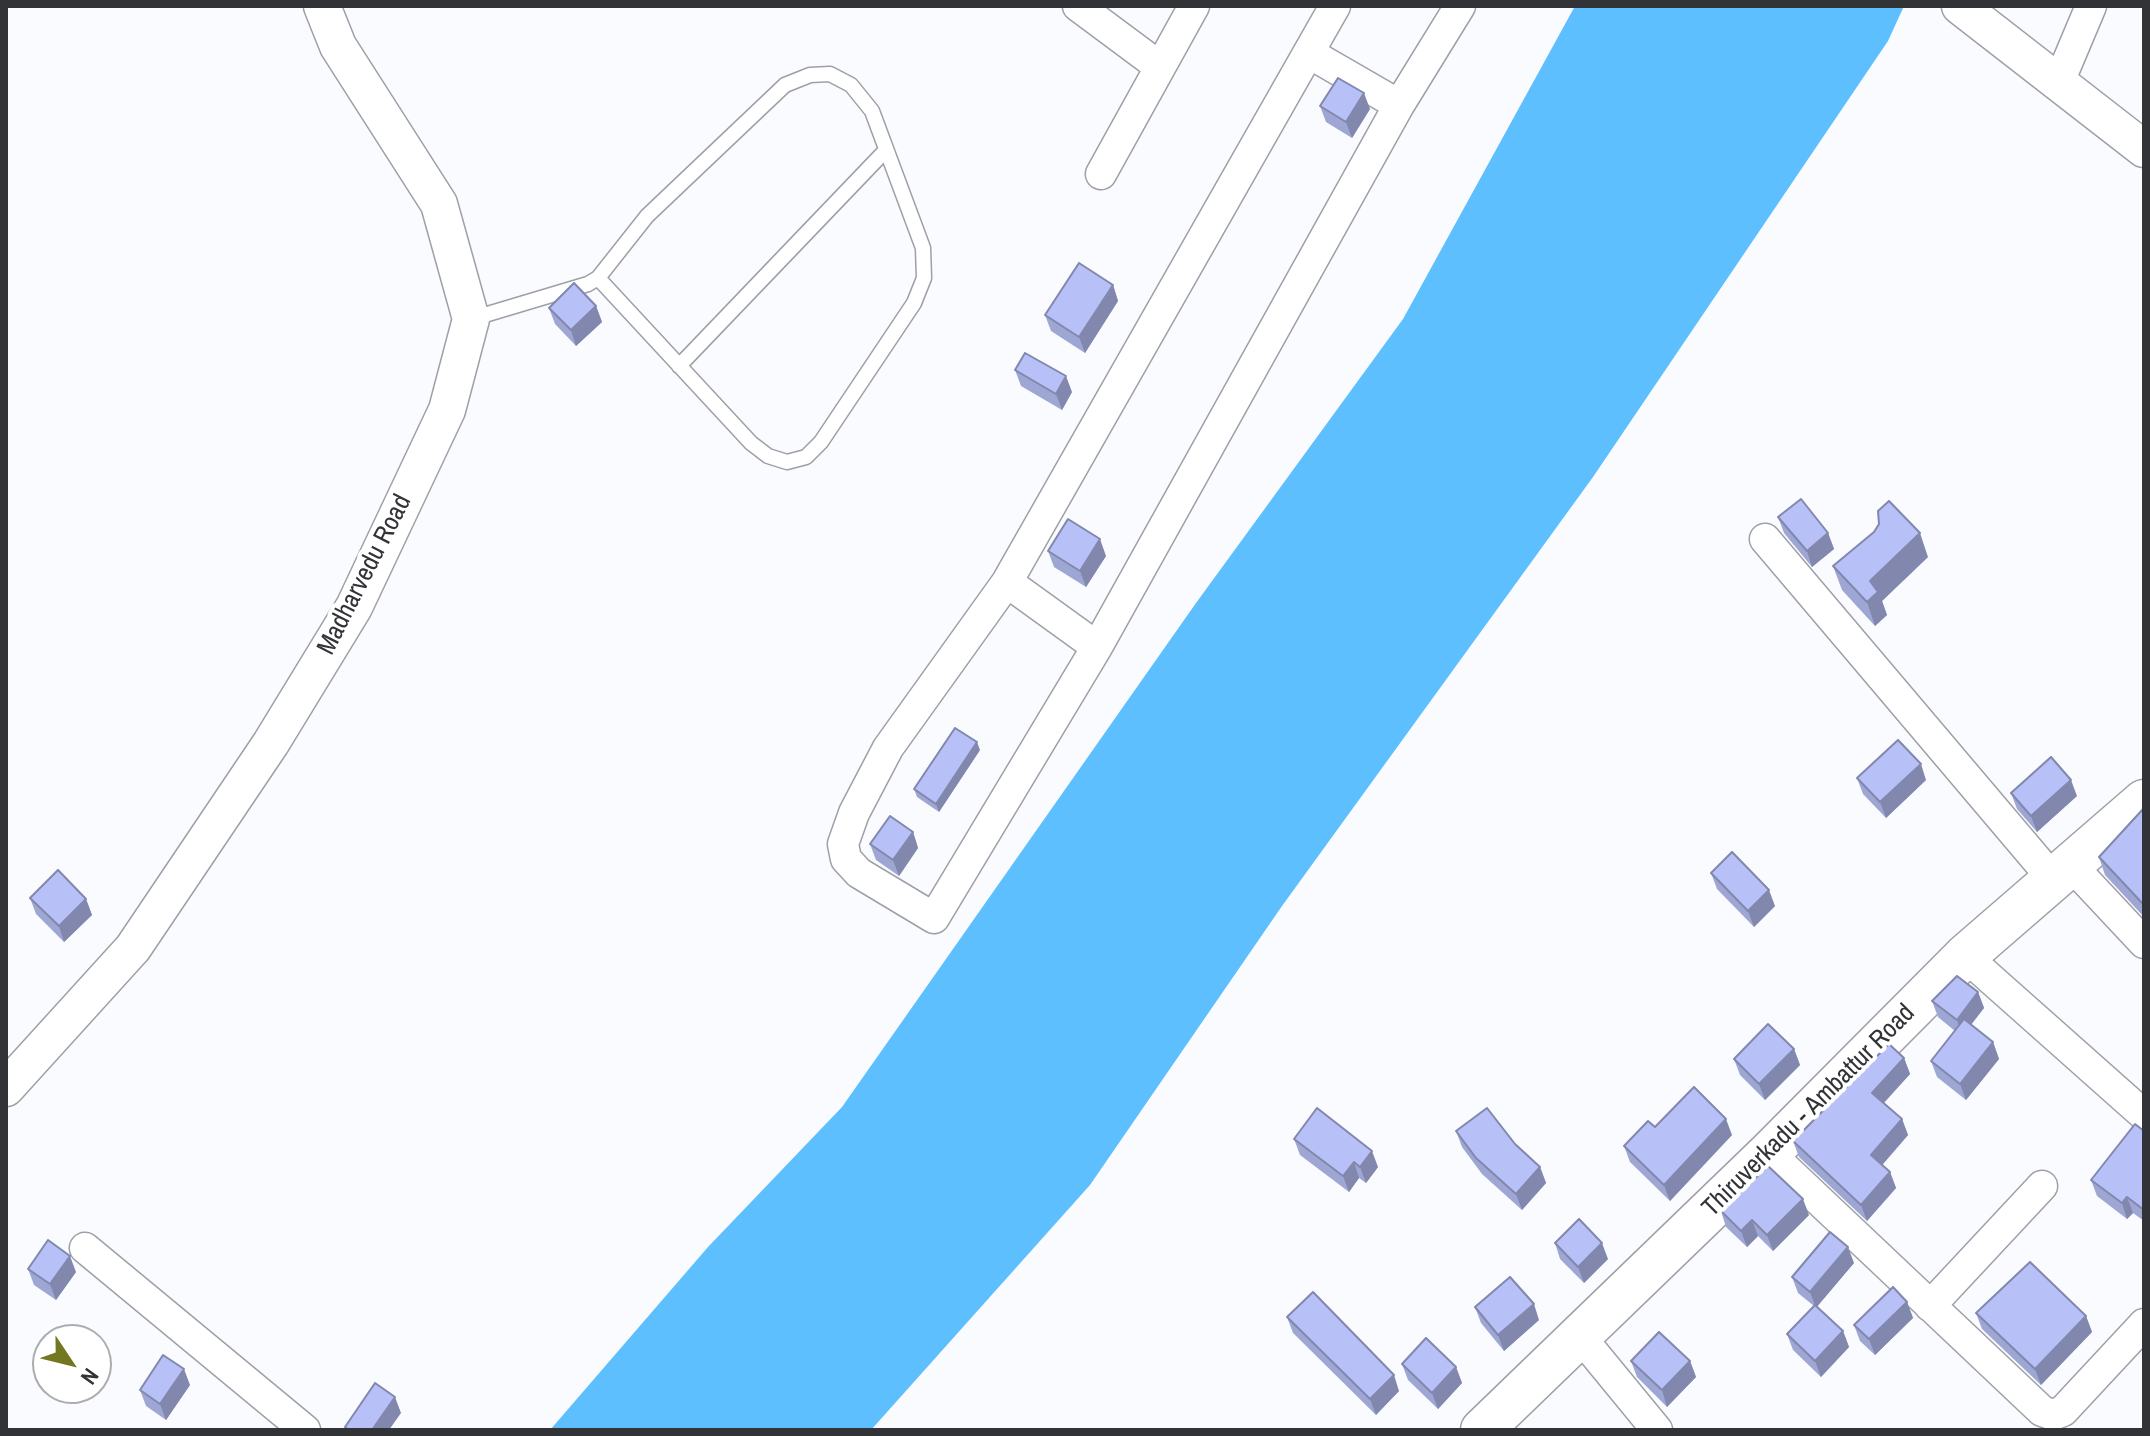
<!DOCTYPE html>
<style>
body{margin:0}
#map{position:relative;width:2150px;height:1436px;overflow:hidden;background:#fafbff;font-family:"Archivo Narrow",sans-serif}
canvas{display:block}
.frame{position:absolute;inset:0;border:8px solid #323337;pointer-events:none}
.north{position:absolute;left:32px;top:1324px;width:80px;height:80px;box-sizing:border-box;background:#fff;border:2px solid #adadaf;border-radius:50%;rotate:125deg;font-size:22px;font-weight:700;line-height:32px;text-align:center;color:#323337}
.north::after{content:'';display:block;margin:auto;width:28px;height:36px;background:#73771f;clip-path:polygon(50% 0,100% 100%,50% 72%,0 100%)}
</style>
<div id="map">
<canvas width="2150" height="1436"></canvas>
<div class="frame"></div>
<div class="north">N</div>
</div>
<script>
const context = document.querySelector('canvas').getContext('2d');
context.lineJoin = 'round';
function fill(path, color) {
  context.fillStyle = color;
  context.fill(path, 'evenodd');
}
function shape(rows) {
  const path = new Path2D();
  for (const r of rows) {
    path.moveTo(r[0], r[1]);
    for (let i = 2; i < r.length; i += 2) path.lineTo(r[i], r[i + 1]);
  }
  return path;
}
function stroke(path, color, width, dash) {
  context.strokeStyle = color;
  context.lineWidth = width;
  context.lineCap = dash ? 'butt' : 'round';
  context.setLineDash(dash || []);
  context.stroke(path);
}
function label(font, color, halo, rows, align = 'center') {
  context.font = font + ' "Archivo Narrow",sans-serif';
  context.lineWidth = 8;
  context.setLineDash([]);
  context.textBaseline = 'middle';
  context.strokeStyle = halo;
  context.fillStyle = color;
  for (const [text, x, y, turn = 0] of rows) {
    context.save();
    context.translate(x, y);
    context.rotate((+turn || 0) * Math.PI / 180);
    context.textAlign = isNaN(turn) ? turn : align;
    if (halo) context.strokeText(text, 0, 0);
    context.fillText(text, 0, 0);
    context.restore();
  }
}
fill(shape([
 [1575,6,1904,6,1888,41,1593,477,1282,906,1090,1185,871,1430,550,1430,708,1247,842,1107,1196,603,1403,319]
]), '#5ebffe');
const service = shape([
 [830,74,851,85,872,111,923,248,924,278,914,303,821,442,806,457,787,462,768,456,751,443,598,278,647,216,785,85,810,75,830,74],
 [471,319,588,284,598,278],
 [679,366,886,150]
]);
const minor = shape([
 [1078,6,1160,67],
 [1335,6,1007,582,888,748,854,813,843,844,846,859,859,873,934,918,1097,647,1399,105,1460,6],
 [1309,53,1399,105],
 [2059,82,2091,6],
 [1101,174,1194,6],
 [1765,539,2053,879],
 [1007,582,1097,647],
 [2070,864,2144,943],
 [1965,956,2144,1115],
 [1769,1153,2042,1411,2053,1415,2063,1411,2144,1324],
 [85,1248,305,1430],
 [1930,1306,2042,1186],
 [1579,1335,1657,1430]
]);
const tertiary = shape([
 [1960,6,2144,149],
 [6,1088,133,948,271,743,354,607,447,410,471,319,439,204,338,46,322,6]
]);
const secondary = shape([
 [1482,1430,1769,1153,1965,956,2144,801]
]);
stroke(service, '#9ea0a8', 17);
stroke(minor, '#9ea0a8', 33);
stroke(tertiary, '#9ea0a8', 39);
stroke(secondary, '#9ea0a8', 45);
stroke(service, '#fff', 14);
stroke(minor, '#fff', 30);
stroke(tertiary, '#fff', 36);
stroke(secondary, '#fff', 42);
fill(shape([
 [1320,106,1370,109,1352,138,1326,122],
 [1113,285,1118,301,1085,353,1051,331,1045,315],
 [596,306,602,322,576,346,555,324,549,308],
 [1015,370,1072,392,1062,410,1021,386],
 [1778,517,1828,533,1834,549,1812,567,1784,533],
 [1048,551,1106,556,1086,587,1054,567],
 [1928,557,1882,601,1887,615,1875,626,1842,590,1833,566],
 [980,750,939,812,917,797,914,789],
 [1857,778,1926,780,1886,818,1863,794],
 [2011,793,2077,796,2037,832,2017,809],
 [2144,808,2144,917,2105,875,2099,857],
 [913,832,918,848,899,876,876,860,870,844],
 [1711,873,1775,906,1754,927,1717,889],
 [30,898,86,899,92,915,64,942,36,914],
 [1978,992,1984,1008,1971,1025,1993,1042,1999,1059,1966,1100,1937,1077,1931,1061,1955,1031,1938,1017,1932,1001],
 [1794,1049,1800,1065,1765,1100,1740,1075,1734,1059],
 [1904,1058,1910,1074,1884,1103,1902,1119,1908,1135,1882,1165,1890,1172,1896,1188,1867,1221,1799,1157,1793,1141],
 [1655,1127,1732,1135,1670,1201,1630,1162,1624,1146],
 [1456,1131,1515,1144,1540,1167,1546,1183,1522,1210,1482,1174,1462,1147],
 [2144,1131,2144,1221,2133,1213,2127,1219,2097,1196,2091,1180],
 [1294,1139,1378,1167,1366,1183,1359,1178,1349,1192,1300,1155],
 [1721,1211,1809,1215,1773,1251,1758,1236,1747,1247,1726,1227],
 [1555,1243,1608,1259,1584,1283,1560,1259],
 [1854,1263,1817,1306,1843,1331,1849,1347,1821,1377,1793,1350,1787,1334,1814,1306,1798,1293,1792,1277],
 [28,1269,76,1272,56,1300,34,1285],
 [1907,1302,1913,1318,1875,1355,1860,1341,1854,1325],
 [1475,1307,1539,1320,1504,1351,1481,1323],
 [1976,1313,2086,1316,2092,1332,2041,1385,1982,1329],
 [1287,1317,1399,1391,1376,1415,1293,1333],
 [1631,1361,1690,1361,1696,1377,1667,1407,1637,1377],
 [1402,1364,1456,1367,1462,1383,1438,1409,1408,1380],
 [190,1385,166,1420,146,1406,140,1390]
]), '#9ea6d4');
fill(shape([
 [1364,93,1370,109,1352,138,1346,122],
 [1113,285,1118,301,1085,353,1079,337],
 [596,306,602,322,576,346,571,330],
 [1066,376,1072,392,1062,410,1056,394],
 [1828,533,1834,549,1812,567,1807,551],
 [1920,533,1928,557,1882,601,1887,615,1875,626,1867,602,1870,581],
 [1100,539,1106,556,1086,587,1080,571],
 [977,742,980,750,939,812,936,804],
 [1921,764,1926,780,1886,818,1880,802],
 [2071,780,2077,796,2037,832,2031,816],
 [913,832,918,848,899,876,893,860],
 [1769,890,1775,906,1754,927,1748,911],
 [86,899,92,915,64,942,59,926],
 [1978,992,1984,1008,1962,1036,1957,1020],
 [1993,1042,1999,1059,1966,1100,1960,1084],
 [1794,1049,1800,1065,1765,1100,1759,1084],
 [1904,1058,1910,1074,1878,1109,1872,1093],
 [1726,1119,1732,1135,1670,1201,1664,1185],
 [1902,1119,1908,1135,1877,1171,1871,1155],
 [1372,1151,1378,1167,1366,1183,1360,1167],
 [1354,1162,1359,1178,1349,1192,1343,1176],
 [1540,1167,1546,1183,1522,1210,1516,1194],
 [1890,1172,1896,1188,1867,1221,1861,1205],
 [2127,1197,2133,1213,2127,1219,2122,1203],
 [1803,1199,1809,1215,1773,1251,1767,1235],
 [1752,1220,1758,1236,1747,1247,1741,1231],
 [1602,1243,1608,1259,1584,1283,1578,1267],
 [1848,1247,1854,1263,1816,1308,1810,1292],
 [70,1256,76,1272,56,1300,50,1284],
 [1907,1302,1913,1318,1875,1355,1869,1339],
 [1534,1304,1539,1320,1504,1351,1498,1335],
 [2086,1316,2092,1332,2041,1385,2035,1369],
 [1843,1331,1849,1347,1821,1377,1815,1361],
 [1690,1361,1696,1377,1667,1407,1662,1390],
 [1456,1367,1462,1383,1438,1409,1432,1393],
 [184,1369,190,1385,166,1420,160,1404],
 [1394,1375,1399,1391,1376,1415,1370,1399],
 [395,1397,401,1413,389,1430,372,1430]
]), '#8187ad');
const building = shape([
 [1338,78,1364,93,1346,122,1320,106,1338,78],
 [1079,263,1113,285,1079,337,1045,315,1079,263],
 [574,283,596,306,571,330,549,308,574,283],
 [1025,353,1066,376,1056,394,1015,370,1025,353],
 [1801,499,1828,533,1807,551,1778,517,1801,499],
 [1889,501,1920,533,1870,581,1878,592,1867,602,1833,566,1874,532,1879,524,1878,511,1889,501],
 [1068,519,1100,539,1080,571,1048,551,1068,519],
 [955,728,977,742,936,804,914,789,955,728],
 [1898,740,1921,764,1880,802,1857,778,1898,740],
 [2051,757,2071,780,2031,816,2011,793,2051,757],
 [2144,808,2144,905,2099,857,2144,808],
 [890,816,913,832,893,860,870,844,890,816],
 [1732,852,1769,890,1748,911,1711,873,1732,852],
 [58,870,86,899,59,926,30,898,58,870],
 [1957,976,1978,992,1957,1020,1932,1001,1957,976],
 [1964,1019,1993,1042,1960,1084,1931,1061,1964,1019],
 [1768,1024,1794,1049,1759,1084,1734,1059,1768,1024],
 [1889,1044,1904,1058,1872,1093,1902,1119,1871,1155,1890,1172,1861,1205,1793,1141,1889,1044],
 [1694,1087,1726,1119,1664,1185,1624,1146,1648,1121,1655,1127,1694,1087],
 [1317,1108,1372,1151,1360,1167,1354,1162,1343,1176,1294,1139,1317,1108],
 [1487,1108,1515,1144,1540,1167,1516,1194,1476,1158,1456,1131,1487,1108],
 [2135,1124,2144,1131,2144,1210,2127,1197,2122,1203,2091,1180,2135,1124],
 [1768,1166,1803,1199,1767,1235,1752,1220,1741,1231,1721,1211,1768,1166],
 [1579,1219,1602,1243,1578,1267,1555,1243,1579,1219],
 [1830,1232,1848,1247,1810,1292,1792,1277,1830,1232],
 [48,1240,70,1256,50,1284,28,1269,48,1240],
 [2030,1262,2086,1316,2035,1369,1976,1313,2030,1262],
 [1510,1277,1534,1304,1498,1335,1475,1307,1510,1277],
 [1893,1287,1907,1302,1869,1339,1854,1325,1893,1287],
 [1313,1292,1394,1375,1370,1399,1287,1317,1313,1292],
 [1815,1305,1843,1331,1815,1361,1787,1334,1815,1305],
 [1659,1332,1690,1361,1662,1390,1631,1361,1659,1332],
 [1426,1338,1456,1367,1432,1393,1402,1364,1426,1338],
 [163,1355,184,1369,160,1404,140,1390,163,1355],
 [375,1383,395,1397,372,1430,349,1430,345,1427,375,1383]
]);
fill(building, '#b8c1f7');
stroke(building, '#8187ad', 2);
label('26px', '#323337', '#fff', [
 ["Madharvedu Road",365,575,-63],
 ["Thiruverkadu - Ambattur Road",1809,1111,-45]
]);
</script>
